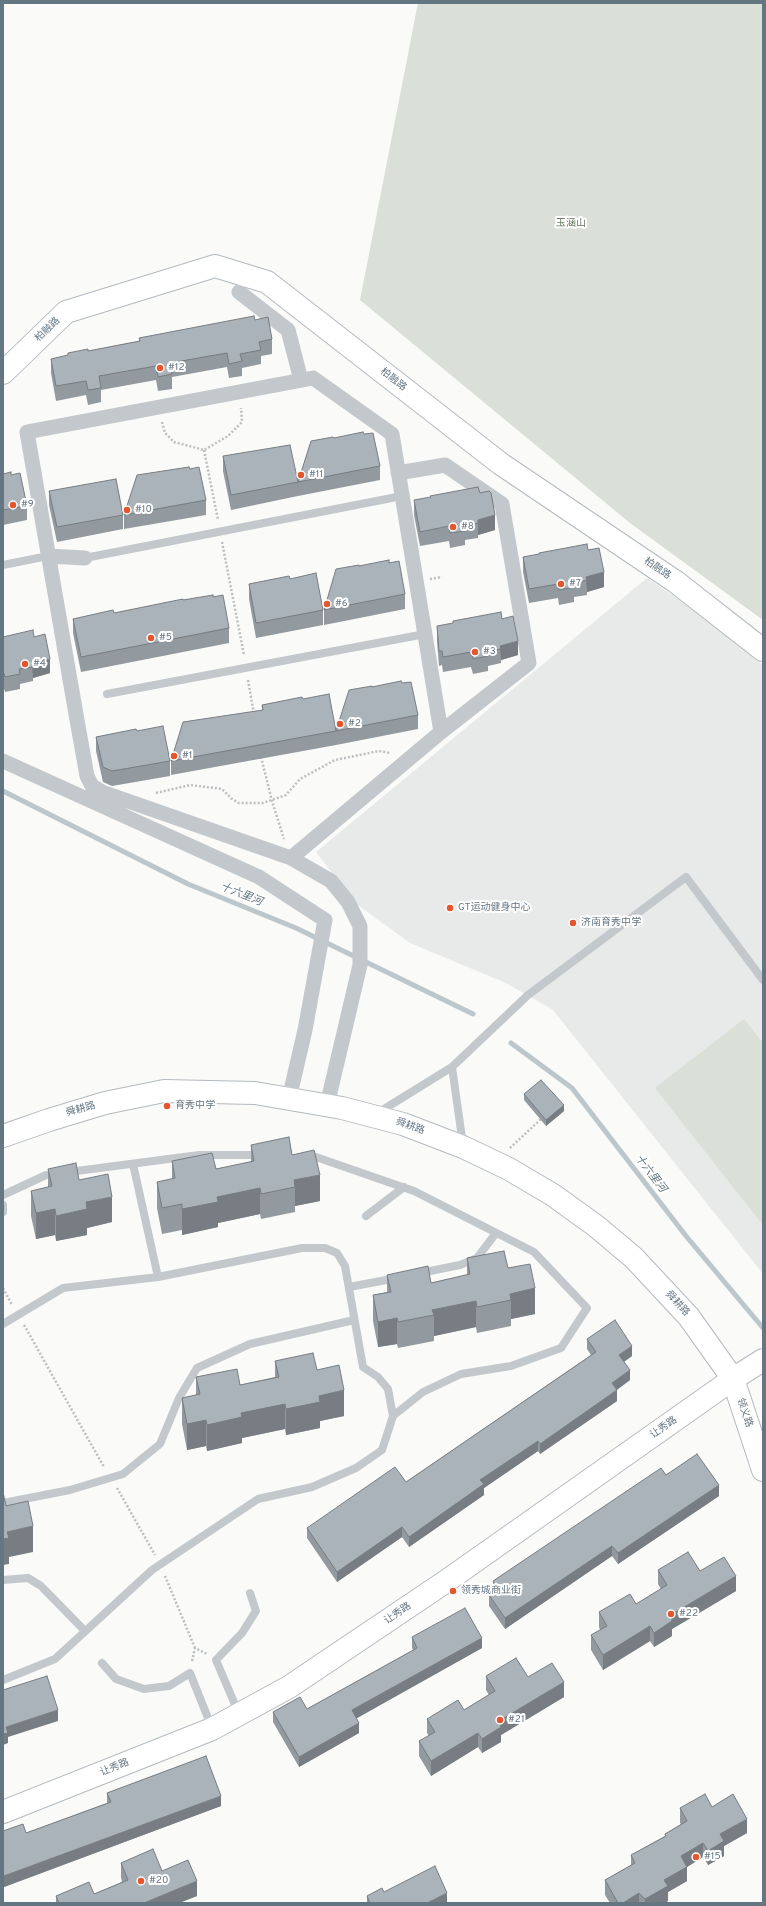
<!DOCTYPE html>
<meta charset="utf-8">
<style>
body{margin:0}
#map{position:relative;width:766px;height:1906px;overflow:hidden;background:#fafaf8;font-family:Overpass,sans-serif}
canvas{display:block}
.frame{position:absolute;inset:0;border:4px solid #657683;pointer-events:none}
</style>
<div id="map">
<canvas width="766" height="1906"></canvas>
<div class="frame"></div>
</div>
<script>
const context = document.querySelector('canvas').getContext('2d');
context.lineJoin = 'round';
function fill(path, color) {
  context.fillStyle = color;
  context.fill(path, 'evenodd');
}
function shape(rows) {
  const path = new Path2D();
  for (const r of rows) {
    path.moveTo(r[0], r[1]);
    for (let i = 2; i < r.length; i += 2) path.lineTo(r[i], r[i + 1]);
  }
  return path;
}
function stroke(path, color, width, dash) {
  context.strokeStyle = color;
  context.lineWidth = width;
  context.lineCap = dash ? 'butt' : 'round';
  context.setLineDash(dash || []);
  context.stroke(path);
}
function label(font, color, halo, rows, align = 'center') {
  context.font = font + ' Overpass,"Noto Sans SC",sans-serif';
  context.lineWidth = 4;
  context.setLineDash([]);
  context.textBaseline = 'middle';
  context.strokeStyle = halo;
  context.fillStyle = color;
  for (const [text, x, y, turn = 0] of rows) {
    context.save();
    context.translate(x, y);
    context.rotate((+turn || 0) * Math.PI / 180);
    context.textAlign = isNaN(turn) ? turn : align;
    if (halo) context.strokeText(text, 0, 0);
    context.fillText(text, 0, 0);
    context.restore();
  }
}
fill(shape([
 [647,578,713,623,763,665,763,1274,553,1010,506,983,410,943,355,903,316,852]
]), '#e8e9e9');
fill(shape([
 [418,3,763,3,763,620,630,523,360,300],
 [744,1019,763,1043,763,1225,655,1088]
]), '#dadfd7');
stroke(shape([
 [3,791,188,884,296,928,473,1014],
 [511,1043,572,1088,686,1236,763,1328]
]), '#bbc7cb', 5);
const secondary = shape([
 [3,373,66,312,215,266,267,282,501,464,676,582,763,650],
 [3,1136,49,1120,105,1103,164,1091,255,1093,342,1108,403,1124,463,1147,509,1169,553,1195,596,1226,634,1258,689,1317,733,1379,763,1470],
 [3,1812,212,1729,289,1687,448,1580,733,1379,763,1360]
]);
stroke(secondary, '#b3babf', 24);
stroke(shape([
 [162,422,165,433,174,442,204,450,228,436,242,422,241,408],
 [204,450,218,520],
 [222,542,244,655],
 [430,579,442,577],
 [248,680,254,714],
 [261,757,272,801,284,839],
 [156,793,190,785,222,789,232,799,239,803,263,803,286,795,300,779,335,760,379,751,391,753],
 [510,1148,541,1119],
 [3,1288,12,1305],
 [24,1325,104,1467],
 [117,1488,155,1555],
 [165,1576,195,1648],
 [192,1661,195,1648,207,1654]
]), '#bbbfc2', 2.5, [2, 2]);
stroke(shape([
 [85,558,402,496],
 [3,565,48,556],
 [107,694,425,634],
 [376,1114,452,1067],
 [463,1145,452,1067,528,995,686,877,763,980],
 [133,1164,158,1277],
 [3,1195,46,1175,199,1155,261,1155],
 [3,1205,3,1212],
 [366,1216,404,1187],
 [420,1273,460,1265,477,1258,496,1233],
 [349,1287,397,1278],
 [3,1324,63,1288,158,1277,302,1248,325,1248,337,1253,345,1266,363,1367,378,1377,388,1389,393,1416],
 [3,1503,70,1490,123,1474,160,1444,179,1398,197,1368,250,1344,354,1320],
 [3,1580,28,1578,41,1586,85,1631],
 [102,1663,116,1679,144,1689,169,1686,190,1673,212,1728],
 [3,1680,55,1659,152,1570,258,1499,312,1487,356,1468,382,1450,393,1416,423,1392,461,1374,511,1366,561,1348,587,1308,534,1252,414,1191,313,1156,306,1156],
 [239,1714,216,1660,242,1633,256,1611,250,1593]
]), '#c3c8cc', 8);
stroke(shape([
 [239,292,288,330,301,380],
 [398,473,445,465,502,504,529,663,441,732],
 [48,556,85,558],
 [3,761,259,877,325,920,305,1030,289,1099],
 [291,858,102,792,92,786,87,776,77,720,27,432,313,378,392,434,441,732,291,858,331,881,348,902,360,926,360,965,327,1105]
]), '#c3c8cc', 15);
stroke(secondary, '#fff', 22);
fill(shape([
 [255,320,272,339,272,354,261,356,261,364,242,368,242,376,229,378,227,367,172,377,172,389,158,391,156,380,101,390,101,402,88,405,86,395,56,401,51,373,51,359,68,355,68,353,88,351,139,341,139,338],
 [364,434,380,466,380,480,298,496,298,482],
 [223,456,298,482,298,496,231,510,223,471],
 [190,469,206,500,206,515,124,529,124,515],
 [3,474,27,506,27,520,3,525],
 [49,491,123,515,123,529,57,542,49,505],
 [480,493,495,530,478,535,478,538,465,540,465,545,450,548,449,541,420,546,414,515,414,500],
 [588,550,604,587,587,592,587,595,574,597,574,602,559,605,558,598,529,603,523,572,523,557],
 [389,563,405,594,405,609,324,625,324,610,359,566],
 [290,579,323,610,323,625,256,638,249,599,249,584],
 [213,597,229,628,229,643,81,672,73,633,73,619,114,613,183,600],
 [502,619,518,655,501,660,501,663,488,666,488,671,473,674,471,667,443,672,442,665,439,666,437,641,437,626],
 [3,637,34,637,50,673,33,678,33,681,20,684,20,689,5,692,3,685],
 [372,687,418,715,418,729,336,745,336,731],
 [303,699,336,731,336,745,171,775,171,761,262,710,262,705],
 [137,731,170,761,170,776,112,786,103,782,96,751,96,737],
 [524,1094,564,1111,546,1126,524,1100],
 [251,1145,292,1155,320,1201,295,1206,295,1212,261,1219,260,1214,218,1223,218,1227,182,1235,182,1230,162,1234,157,1208,157,1182,172,1179,172,1161,216,1169,251,1162],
 [48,1169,79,1180,112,1222,87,1228,87,1235,56,1241,55,1235,36,1239,31,1216,31,1191,48,1187],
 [467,1258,508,1268,535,1314,511,1319,511,1326,477,1333,476,1327,434,1336,434,1341,398,1348,397,1344,378,1347,373,1321,373,1295,387,1292,387,1275,431,1283,467,1275],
 [587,1339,632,1356,624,1362,630,1380,617,1390,617,1401,540,1454,538,1451,484,1488,484,1495,409,1547,402,1537,337,1582,307,1538,307,1528,406,1482,591,1355,587,1349],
 [275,1361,317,1370,344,1416,320,1421,320,1428,286,1435,285,1429,242,1438,242,1443,207,1451,206,1446,187,1450,182,1424,182,1398,196,1395,196,1377,240,1385,275,1377],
 [666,1475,719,1496,618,1564,612,1556,505,1629,489,1606,489,1595,493,1592,493,1581],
 [658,1570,700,1571,736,1591,672,1629,672,1636,654,1647,650,1641,603,1670,591,1650,591,1635,600,1630,599,1627,599,1612,636,1604,661,1589,658,1584],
 [412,1637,482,1648,356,1718,359,1733,299,1767,273,1722,273,1712,307,1709,413,1650,412,1648],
 [486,1676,528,1677,564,1697,501,1735,501,1742,482,1753,478,1747,431,1776,419,1756,419,1741,429,1736,427,1733,427,1719,464,1710,489,1695,486,1690],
 [107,1793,221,1806,4,1887,3,1883,3,1831,26,1833,107,1803],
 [712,1807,747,1833,724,1846,724,1856,708,1865,703,1857,687,1867,687,1881,668,1892,668,1901,664,1903,610,1903,605,1895,605,1880,631,1865,631,1855,665,1836,665,1834,681,1824,680,1823,680,1808],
 [121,1863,162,1871,197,1896,179,1903,56,1903,56,1896,94,1894,122,1882,121,1877],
 [384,1892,447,1903,367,1903,367,1896]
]), '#929a9f');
fill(shape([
 [495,515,495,530,478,535,478,520],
 [604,572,604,587,587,592,586,577],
 [518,641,518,655,501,660,500,646],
 [50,659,50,673,33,678,32,664],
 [564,1105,564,1111,546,1126,546,1120],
 [320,1175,320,1201,295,1206,295,1187,294,1180],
 [260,1188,260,1214,218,1223,218,1227,182,1235,182,1209,217,1197],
 [112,1197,112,1222,87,1228,87,1235,56,1241,56,1216,86,1202],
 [55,1209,55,1235,36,1239,36,1213],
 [535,1288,535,1314,511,1319,511,1300,510,1294],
 [476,1301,476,1327,434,1336,434,1315,432,1310],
 [397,1318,397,1344,378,1347,378,1322],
 [632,1346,632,1356,619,1365,619,1355],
 [630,1370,630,1380,612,1393,612,1383],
 [344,1390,344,1416,320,1421,320,1428,286,1435,286,1409,319,1396],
 [617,1390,617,1401,540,1454,540,1444],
 [285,1404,285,1429,242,1438,242,1443,207,1451,207,1425,241,1413],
 [206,1420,206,1446,187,1450,187,1424],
 [538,1441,538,1451,484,1488,484,1495,409,1547,409,1537,480,1480],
 [719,1485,719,1496,618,1564,618,1553],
 [33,1526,33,1552,9,1557,9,1564,3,1565,3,1539,7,1532],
 [402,1527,402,1537,337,1582,337,1572],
 [612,1546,612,1556,505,1629,505,1618],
 [736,1576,736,1591,672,1629,672,1636,654,1647,654,1633,671,1615],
 [650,1626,650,1641,603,1670,603,1655],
 [482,1638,482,1648,352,1721,352,1710],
 [564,1682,564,1697,501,1735,501,1742,482,1753,482,1739,499,1721],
 [58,1710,58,1721,8,1737,8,1743,3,1745,3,1734,6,1727],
 [359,1723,359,1733,299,1767,299,1757],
 [478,1733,478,1747,431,1776,431,1761],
 [221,1796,221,1806,4,1887,4,1876],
 [747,1819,747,1833,724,1846,724,1856,708,1865,708,1851,720,1834],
 [703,1843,703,1857,687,1867,687,1881,668,1892,668,1901,664,1903,645,1903,645,1899,681,1856],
 [197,1881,197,1896,179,1903,144,1903],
 [447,1893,447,1903,427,1903],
 [639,1893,639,1903,623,1903]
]), '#777d82');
const building = shape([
 [254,316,255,320,268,317,272,339,259,342,261,350,240,354,242,361,229,364,227,353,170,363,172,374,158,377,156,366,99,376,101,388,88,390,86,381,56,386,51,359,68,355,68,353,88,349,88,351,140,341,139,338,254,316],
 [363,432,364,434,373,433,380,466,298,482,311,441,333,437,334,438,363,432],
 [290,445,298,482,231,495,223,456,290,445],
 [189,467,190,469,199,467,206,500,124,515,137,475,189,467],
 [11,472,11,475,20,473,27,506,3,510,3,474,11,472],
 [116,479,123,515,57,527,49,491,116,479],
 [478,487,480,493,489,491,491,493,495,515,478,520,478,523,465,526,465,531,450,533,449,526,420,532,414,500,431,497,430,496,478,487],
 [587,544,588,550,599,548,604,572,586,577,587,580,573,583,574,587,559,590,558,584,529,589,523,557,539,554,539,553,587,544],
 [389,560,389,563,399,561,405,594,324,610,336,569,359,565,359,566,389,560],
 [316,573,323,610,256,623,249,584,289,576,290,579,316,573],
 [213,595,213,597,223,595,229,628,81,657,73,619,113,610,114,613,183,599,183,600,213,595],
 [501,612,502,619,513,616,518,641,500,646,501,649,487,651,488,656,473,659,471,652,443,657,442,651,439,651,437,626,453,623,453,621,501,612],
 [33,630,34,637,45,634,50,659,32,664,33,667,19,669,20,674,5,677,3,670,3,637,33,630],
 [401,681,402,683,411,682,418,715,336,731,349,690,372,686,372,687,401,681],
 [329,694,336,731,171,761,183,722,263,710,262,705,302,697,303,699,329,694],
 [163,726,170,761,112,771,103,767,96,737,136,729,137,731,163,726],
 [541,1080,564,1105,546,1120,524,1094,541,1080],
 [289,1137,292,1155,314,1150,320,1175,294,1180,295,1187,261,1194,260,1188,217,1197,218,1202,182,1209,182,1204,162,1208,157,1182,175,1178,172,1161,212,1153,216,1169,254,1161,251,1145,289,1137],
 [76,1163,79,1180,108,1174,112,1197,86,1202,87,1209,56,1216,55,1209,36,1213,31,1191,52,1186,48,1169,76,1163],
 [504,1251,508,1268,530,1264,535,1288,510,1294,511,1300,477,1307,476,1301,432,1310,434,1315,398,1322,397,1318,378,1322,373,1295,391,1292,387,1275,428,1266,431,1283,470,1274,467,1258,504,1251],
 [615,1320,632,1346,619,1355,630,1370,612,1383,617,1390,540,1444,538,1441,480,1480,484,1484,409,1537,402,1527,337,1572,307,1528,395,1467,406,1482,596,1352,587,1339,615,1320],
 [313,1353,317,1370,339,1365,344,1390,319,1396,320,1402,286,1409,285,1404,241,1413,242,1417,207,1425,206,1420,187,1424,182,1398,200,1394,196,1377,237,1369,240,1385,279,1377,275,1361,313,1353],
 [697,1454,719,1485,618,1553,612,1546,505,1618,489,1595,498,1589,493,1581,661,1468,666,1475,697,1454],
 [3,1492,6,1506,28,1501,33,1526,7,1532,9,1538,3,1539,3,1492],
 [688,1552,700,1571,724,1557,736,1576,671,1615,672,1621,654,1633,650,1626,603,1655,591,1635,607,1626,599,1612,630,1594,636,1604,667,1585,658,1570,688,1552],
 [465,1608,482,1638,352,1710,359,1723,299,1757,273,1712,300,1697,307,1709,417,1648,412,1637,465,1608],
 [516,1658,528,1677,552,1663,564,1682,499,1721,501,1727,482,1739,478,1733,431,1761,419,1741,435,1732,427,1719,458,1700,464,1710,495,1691,486,1676,516,1658],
 [47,1676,58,1710,6,1727,8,1733,3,1734,3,1690,47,1676],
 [206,1756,221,1796,4,1876,3,1872,3,1831,23,1824,26,1833,111,1802,107,1793,206,1756],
 [705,1794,712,1807,733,1794,747,1819,720,1834,724,1841,708,1851,703,1843,681,1856,687,1867,664,1880,668,1886,645,1899,639,1893,623,1903,618,1903,605,1880,635,1863,631,1855,666,1836,665,1834,687,1821,680,1808,705,1794],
 [153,1849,162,1871,188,1860,197,1881,144,1903,59,1903,56,1896,89,1882,94,1894,128,1880,121,1863,153,1849],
 [435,1866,447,1893,427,1903,370,1903,367,1896,382,1888,384,1892,435,1866]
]);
fill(building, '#aab3b9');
stroke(building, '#777d82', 1);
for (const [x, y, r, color] of [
 [160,368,4,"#e4572e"],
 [301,475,4,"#e4572e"],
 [13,505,4,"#e4572e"],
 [127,510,4,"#e4572e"],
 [453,527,4,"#e4572e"],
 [561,584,4,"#e4572e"],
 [327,604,4,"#e4572e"],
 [151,638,4,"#e4572e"],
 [475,652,4,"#e4572e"],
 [25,664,4,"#e4572e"],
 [340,724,4,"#e4572e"],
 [174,756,4,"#e4572e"],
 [450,908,4,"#e4572e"],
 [573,923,4,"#e4572e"],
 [167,1106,4,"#e4572e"],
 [453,1591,4,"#e4572e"],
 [671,1614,4,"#e4572e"],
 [500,1720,4,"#e4572e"],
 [696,1857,4,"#e4572e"],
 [141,1881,4,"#e4572e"]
]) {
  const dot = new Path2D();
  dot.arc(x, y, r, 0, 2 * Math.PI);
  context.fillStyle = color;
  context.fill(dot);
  stroke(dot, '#fff', 1.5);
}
label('10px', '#687a64', '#fff', [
 ["玉涵山",571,224]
]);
label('10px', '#657683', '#fff', [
 ["柏融路",48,330,-44],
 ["柏融路",393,380,38],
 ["柏融路",657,569,34],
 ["舜耕路",81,1110,-16],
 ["舜耕路",410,1127,19],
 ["舜耕路",677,1304,47],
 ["领义路",744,1413,72],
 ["让秀路",664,1428,-35],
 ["让秀路",398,1614,-34],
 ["让秀路",115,1768,-22]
]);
label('10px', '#657683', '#fff', [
 ["#12",168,368],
 ["#11",309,475],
 ["#9",21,505],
 ["#10",135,510],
 ["#8",461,527],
 ["#7",569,584],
 ["#6",335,604],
 ["#5",159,638],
 ["#3",483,652],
 ["#4",33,664],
 ["#2",348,724],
 ["#1",182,756],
 ["GT运动健身中心",458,908],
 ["济南育秀中学",581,923],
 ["育秀中学",175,1106],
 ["领秀城商业街",461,1591],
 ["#22",679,1614],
 ["#21",508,1720],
 ["#15",704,1857],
 ["#20",149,1881]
], 'left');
label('italic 11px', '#60757c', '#fff', [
 ["十六里河",241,895,22],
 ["十六里河",650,1174,53]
]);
</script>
